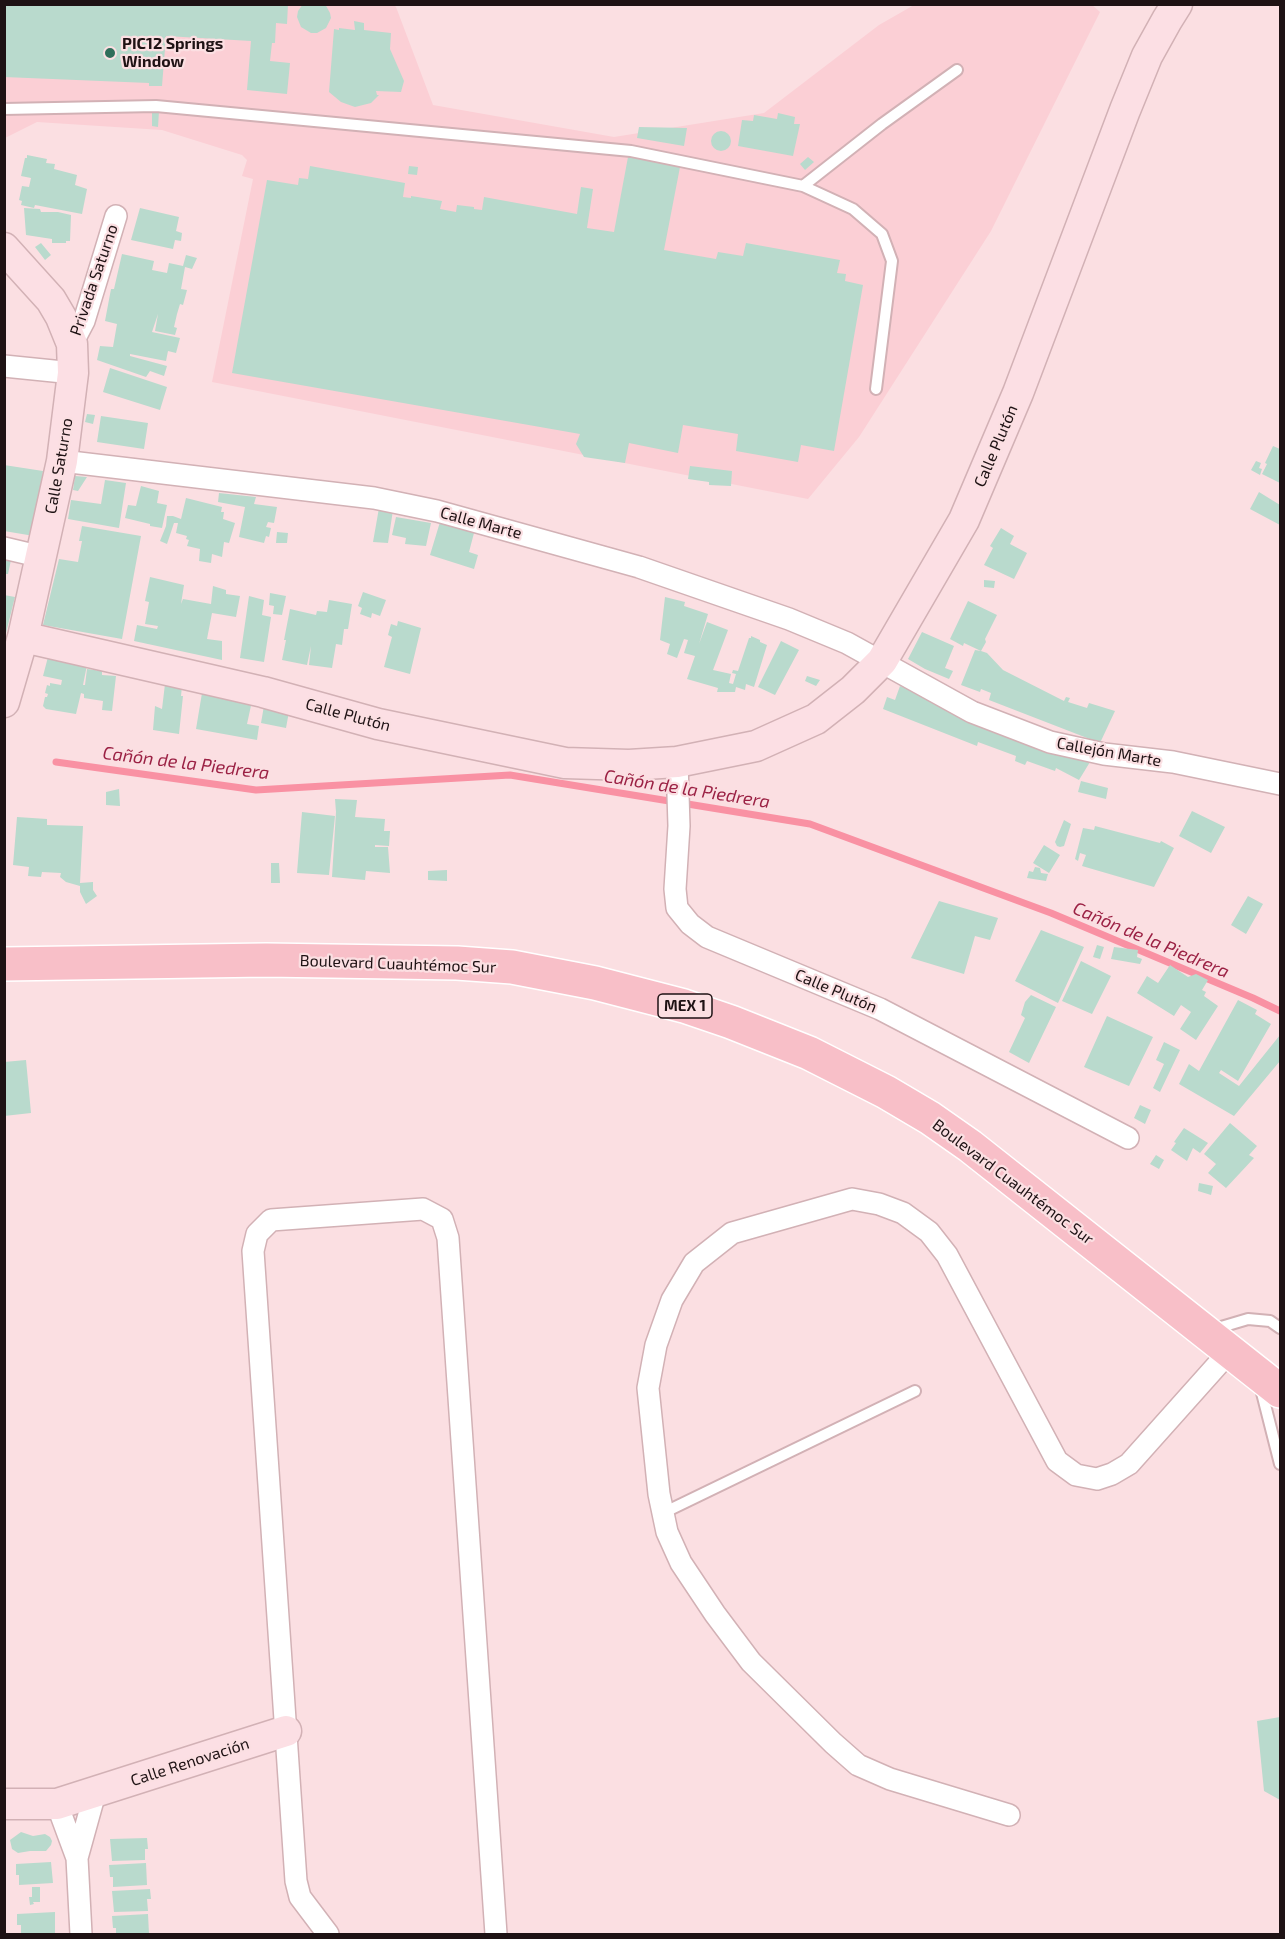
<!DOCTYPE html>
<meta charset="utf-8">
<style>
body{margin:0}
#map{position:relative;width:1285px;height:1939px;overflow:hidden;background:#fbdfe2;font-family:"Exo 2",sans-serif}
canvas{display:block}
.frame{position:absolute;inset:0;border:6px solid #1e1214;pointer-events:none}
</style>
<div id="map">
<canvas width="1285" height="1939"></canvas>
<div class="frame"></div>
</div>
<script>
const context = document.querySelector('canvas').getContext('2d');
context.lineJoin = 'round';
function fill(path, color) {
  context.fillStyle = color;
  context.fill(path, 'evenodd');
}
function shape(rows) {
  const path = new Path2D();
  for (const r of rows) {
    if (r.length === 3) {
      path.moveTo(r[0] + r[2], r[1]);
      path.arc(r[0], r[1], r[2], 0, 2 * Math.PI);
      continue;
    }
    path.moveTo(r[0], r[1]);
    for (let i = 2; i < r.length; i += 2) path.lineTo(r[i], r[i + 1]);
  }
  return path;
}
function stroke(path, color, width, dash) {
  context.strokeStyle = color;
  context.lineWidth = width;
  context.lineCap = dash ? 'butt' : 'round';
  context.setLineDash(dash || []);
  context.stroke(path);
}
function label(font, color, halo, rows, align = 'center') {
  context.font = font + ' "Exo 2",sans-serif';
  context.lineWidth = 4.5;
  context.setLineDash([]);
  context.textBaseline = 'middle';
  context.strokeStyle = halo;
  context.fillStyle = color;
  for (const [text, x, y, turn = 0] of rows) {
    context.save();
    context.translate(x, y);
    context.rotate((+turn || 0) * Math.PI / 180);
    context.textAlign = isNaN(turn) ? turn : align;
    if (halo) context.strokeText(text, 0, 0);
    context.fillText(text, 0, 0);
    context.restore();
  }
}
fill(shape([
 [1091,4,1100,12,991,231,859,437,808,499,212,382,253,179,242,176,247,160,242,155,162,130,37,122,5,138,5,5,394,5,396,7,433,105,614,137,764,113,879,25,914,5]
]), '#fbcfd5');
stroke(shape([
 [56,762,256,790,510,775,810,824,1051,913,1253,998,1280,1011]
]), '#f991a3', 7);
fill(shape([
 [4,4,288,4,287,24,276,23,275,43,272,43,270,61,290,63,287,94,247,90,251,41,166,36,162,86,149,86,149,83,4,77],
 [303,4,325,4,330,13,331,18,326,28,317,33,311,33,301,27,297,17,298,11],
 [354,21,364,23,364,30,391,33,390,49,404,81,401,92,376,91,377,95,379,95,371,103,355,107,341,102,329,92,334,29,339,30,339,28,355,30],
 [152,111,159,111,158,127,152,126],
 [778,113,795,117,794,124,800,124,793,156,738,146,742,120,753,121,754,115,777,119],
 [639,127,687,128,684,146,637,138],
 [721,141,10],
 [27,155,47,159,46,163,55,164,54,169,77,175,75,185,87,189,82,214,35,205,34,208,21,205,22,201,19,200,22,186,29,187,31,178,21,176,25,158,27,158],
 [628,157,680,167,664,250,716,259,718,252,743,256,746,243,840,260,837,273,846,274,845,281,863,285,834,451,801,445,798,462,736,451,738,434,683,425,678,453,629,443,625,463,584,457,576,444,580,434,232,373,267,180,298,185,299,178,308,179,310,166,405,183,403,197,411,198,411,196,442,201,440,209,456,212,457,205,474,207,474,209,482,210,484,197,577,214,581,187,593,189,587,228,614,232],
 [808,157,814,162,805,170,800,164],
 [409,166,418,167,417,175,408,174],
 [24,208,40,209,41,212,58,212,71,215,70,241,66,241,66,243,52,243,52,239,26,235],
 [140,208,179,217,176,231,182,233,181,241,175,240,173,249,131,240],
 [41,243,51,255,45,260,35,247],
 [122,254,154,261,152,270,167,273,169,263,183,266,186,255,197,258,192,269,185,267,181,289,187,290,183,305,180,304,177,314,174,327,177,328,175,335,155,331,158,314,152,332,180,338,176,353,168,351,166,361,130,354,130,356,167,366,164,376,150,371,146,377,97,360,100,346,113,347,117,324,105,321,111,289,114,289],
 [110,368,167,387,160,410,103,392],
 [87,414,95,415,93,424,85,422],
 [101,416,148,423,144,449,97,442],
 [1273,446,1280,449,1280,483,1262,474,1267,464,1265,463],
 [1256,461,1261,463,1259,468,1262,469,1260,475,1251,470],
 [4,465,43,471,34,536,4,531],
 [690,466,732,471,731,486,709,485,709,482,688,479],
 [75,476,87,477,78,491,73,490],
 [105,480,126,483,119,528,68,519,71,500,101,504],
 [141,486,159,491,157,503,167,505,162,528,150,526,150,524,125,518,128,505,136,506],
 [1259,492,1280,505,1280,525,1250,509],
 [219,493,256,497,254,504,277,507,274,523,268,522,266,527,271,528,269,537,266,536,264,543,239,537,245,507,218,502],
 [186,498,222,507,221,512,224,512,223,519,235,523,229,543,224,542,222,557,212,554,211,563,199,561,200,549,187,546,189,540,186,539,187,536,176,533,178,523,174,523,167,544,160,541,166,526,167,516,173,516,181,519],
 [379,508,393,510,388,543,373,542],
 [396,517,431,523,426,546,405,544,406,538,392,535],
 [440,522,474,533,469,552,478,555,474,569,430,555],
 [82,526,141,536,122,639,43,625,59,559,78,562,82,541,79,541],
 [1001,528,1014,536,1010,544,1027,553,1014,579,984,565,993,548,990,546],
 [277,532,288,533,287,543,276,543],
 [4,558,11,560,8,574,4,574],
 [150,577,184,585,181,604,183,599,211,604,213,586,226,590,226,594,240,596,236,617,212,613,207,639,222,641,222,660,134,641,137,625,157,629,158,626,145,624,149,602,145,601],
 [984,580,995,581,994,588,984,587],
 [363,592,386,600,380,616,372,613,371,618,360,614,362,608,358,606],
 [270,593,286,596,282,615,273,614,274,606,269,605],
 [4,595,15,597,5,637,4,637],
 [249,596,264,600,262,615,271,617,264,662,240,658],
 [665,597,685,602,684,606,708,614,699,644,707,622,728,630,713,670,731,674,729,683,733,684,736,674,732,673,733,670,738,671,749,638,751,638,751,636,760,640,760,642,767,645,754,687,746,684,745,690,736,687,735,692,717,692,718,688,687,679,695,656,684,653,688,640,684,639,677,658,667,654,670,644,660,640],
 [329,600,352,604,348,629,344,629,342,645,336,644,332,668,309,665,311,646,307,665,282,660,286,640,284,640,290,609,316,615,317,611,327,612],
 [968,601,997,615,985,639,986,642,981,651,987,653,1003,670,1064,701,1066,697,1070,698,1068,702,1087,708,1089,703,1115,711,1100,743,989,700,991,693,981,689,980,692,961,685,975,650,981,651,964,643,963,646,950,639],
 [398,621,421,628,410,674,384,667,392,637,388,635,391,624,397,626],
 [922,632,954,646,945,668,953,671,949,679,925,669,908,659],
 [781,641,799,650,775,695,758,687],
 [48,657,87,665,83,685,85,685,87,669,102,671,102,675,116,676,112,711,102,710,103,701,84,698,84,694,81,693,76,714,46,709,43,706,45,697,47,697,48,694,45,693,47,685,50,686,50,683,61,685,62,680,43,676],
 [807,676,820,680,816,686,805,681],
 [165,684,182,686,181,696,183,696,179,734,153,730,155,706,162,709],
 [900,686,1024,737,1090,762,1079,780,1056,768,1055,771,1027,761,1025,765,1015,761,1016,756,978,742,977,746,883,709,887,697,895,700],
 [202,693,252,701,247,724,259,726,257,740,196,729],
 [265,700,290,706,286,728,261,723],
 [1081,781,1108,788,1106,799,1078,792],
 [119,789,120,806,106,805,106,792],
 [335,799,357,800,355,817,385,819,384,831,390,831,389,846,375,845,375,847,388,847,390,873,366,871,365,880,332,877,336,812],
 [1192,811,1225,827,1211,853,1179,836],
 [302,812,335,816,329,875,297,873],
 [17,817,47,819,47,825,83,826,80,883,93,882,93,890,97,896,86,904,80,892,80,886,66,882,60,877,61,873,42,872,41,877,28,876,29,867,13,865],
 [1064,820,1071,824,1064,846,1060,847,1057,846,1055,842],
 [1095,826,1160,843,1161,841,1174,848,1154,887,1082,866,1086,855,1080,853,1078,861,1075,859,1083,828,1094,830],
 [1044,845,1060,855,1049,873,1033,863],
 [271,863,279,863,280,883,271,883],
 [1035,867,1040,868,1041,873,1048,874,1046,881,1027,878,1029,871,1033,872],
 [447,870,447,881,428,880,428,871],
 [1248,896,1263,904,1246,934,1231,925],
 [939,901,998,918,990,940,975,936,964,974,911,958],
 [1041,930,1084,947,1058,1003,1015,981],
 [1097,945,1104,947,1100,959,1093,957],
 [1114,947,1138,950,1137,957,1142,959,1140,964,1111,959],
 [1081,961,1111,976,1092,1014,1062,1001],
 [1170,965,1188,977,1196,974,1208,980,1202,990,1206,992,1204,996,1218,1006,1196,1040,1180,1029,1191,1012,1181,1005,1174,1016,1137,993,1147,976,1158,983],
 [1031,995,1056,1007,1029,1063,1009,1052,1025,1018,1021,1015,1025,1002],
 [1238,1000,1257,1010,1255,1014,1271,1024,1238,1081,1221,1070,1219,1073,1239,1086,1280,1035,1280,1061,1234,1116,1179,1084,1189,1064,1199,1071],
 [1107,1016,1153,1037,1129,1086,1084,1067],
 [1164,1042,1180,1050,1160,1092,1153,1088,1164,1064,1156,1060],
 [26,1060,31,1113,4,1116,4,1062],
 [1140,1105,1151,1110,1145,1124,1134,1118],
 [1230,1123,1257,1146,1249,1155,1254,1158,1226,1188,1208,1173,1216,1164,1204,1154],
 [1184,1128,1208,1143,1200,1153,1193,1148,1187,1161,1171,1150,1176,1143,1174,1142],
 [1156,1155,1164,1160,1159,1169,1150,1164],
 [1199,1183,1213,1186,1211,1195,1198,1191],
 [1280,1717,1280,1800,1264,1791,1257,1721],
 [21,1832,33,1836,45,1834,50,1837,52,1841,51,1845,46,1851,30,1851,18,1853,12,1849,10,1840],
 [147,1838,148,1849,145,1849,145,1860,112,1861,110,1839],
 [51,1862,53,1883,19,1885,19,1875,16,1875,16,1864],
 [146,1863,147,1885,113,1887,113,1877,110,1877,109,1865],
 [32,1887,40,1887,40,1902,33,1902,34,1904,30,1905,29,1897,32,1897],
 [150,1889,151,1899,147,1899,148,1911,114,1912,112,1891],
 [55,1912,55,1934,21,1934,21,1925,17,1925,17,1914],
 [148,1914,149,1934,116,1934,116,1928,113,1928,112,1916]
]), '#b9dacd');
const lane = shape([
 [4,109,156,106,631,151,803,186,882,124,957,70],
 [803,186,853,209,882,234,892,261,876,389],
 [1211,1330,1248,1319,1270,1321,1280,1328],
 [1260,1385,1280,1464],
 [663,1513,915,1391]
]);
const street = shape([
 [72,344,84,321,116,216],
 [4,366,73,373],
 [62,461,374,498,437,511,639,567,789,619,847,643,972,712,1050,742,1104,754,1173,762,1280,784],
 [4,548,42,557],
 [677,762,679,826,675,889,677,908,690,924,707,937,880,1009,1128,1138],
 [57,1804,77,1858,81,1934],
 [1009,1815,890,1779,858,1765,833,1743,751,1662,715,1614,681,1563,667,1532,659,1494,648,1388,656,1345,672,1300,694,1263,732,1233,852,1199,879,1204,903,1213,929,1232,947,1255,1057,1461,1076,1475,1097,1479,1112,1474,1129,1464,1229,1352],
 [77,1858,95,1793],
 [328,1934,300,1897,296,1881,253,1251,257,1234,271,1220,423,1209,442,1219,448,1238,496,1934]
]);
const secondary = shape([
 [4,248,51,300,61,317,72,344,73,373,62,461,23,637,4,702],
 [23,637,263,692,378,724,565,763,629,765,677,762,756,746,816,719,853,690,882,661,964,520,1018,393,1125,110,1147,56,1167,20,1177,4],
 [4,1804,57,1804,286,1731]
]);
const primary = shape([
 [4,964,266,960,457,963,512,967,595,983,684,1006,731,1022,809,1053,886,1092,930,1118,970,1146,1280,1391]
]);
stroke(lane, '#d2b1b5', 14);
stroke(street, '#d2b1b5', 24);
stroke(secondary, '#d2b1b5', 33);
stroke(primary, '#fff', 36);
stroke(lane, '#fff', 10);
stroke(street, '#fff', 21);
stroke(secondary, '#fcdfe4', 30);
stroke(primary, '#f8bfc8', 33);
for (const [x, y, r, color] of [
 [110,53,6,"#306e5a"]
]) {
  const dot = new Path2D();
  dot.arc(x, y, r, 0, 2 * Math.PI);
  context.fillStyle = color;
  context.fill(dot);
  stroke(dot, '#fbdfe2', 2);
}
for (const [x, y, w] of [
 [685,1006,54]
]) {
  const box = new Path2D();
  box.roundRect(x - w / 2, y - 12, w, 24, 4.5);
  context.fillStyle = '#fbdfe2';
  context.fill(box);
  stroke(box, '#1e1214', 1.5);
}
label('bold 15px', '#1e1214', null, [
 ["MEX 1",685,1006]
]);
label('bold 16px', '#1e1214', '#fbdfe2', [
 ["PIC12 Springs",122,44],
 ["Window",122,62]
], 'left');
label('16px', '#1e1214', '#fbdfe2', [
 ["Privada Saturno",94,280,-71],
 ["Calle Plutón",996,446,-67],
 ["Calle Saturno",59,466,-80],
 ["Calle Marte",481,523,15],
 ["Calle Plutón",348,715,15],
 ["Callejón Marte",1109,752,10],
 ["Boulevard Cuauhtémoc Sur",398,964,2],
 ["Calle Plutón",836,991,23],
 ["Boulevard Cuauhtémoc Sur",1013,1182,37],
 ["Calle Renovación",190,1762,-18]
]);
label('italic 18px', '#9b2144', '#fbdfe2', [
 ["Cañón de la Piedrera",186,763,7],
 ["Cañón de la Piedrera",687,789,9],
 ["Cañón de la Piedrera",1151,940,23]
]);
</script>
